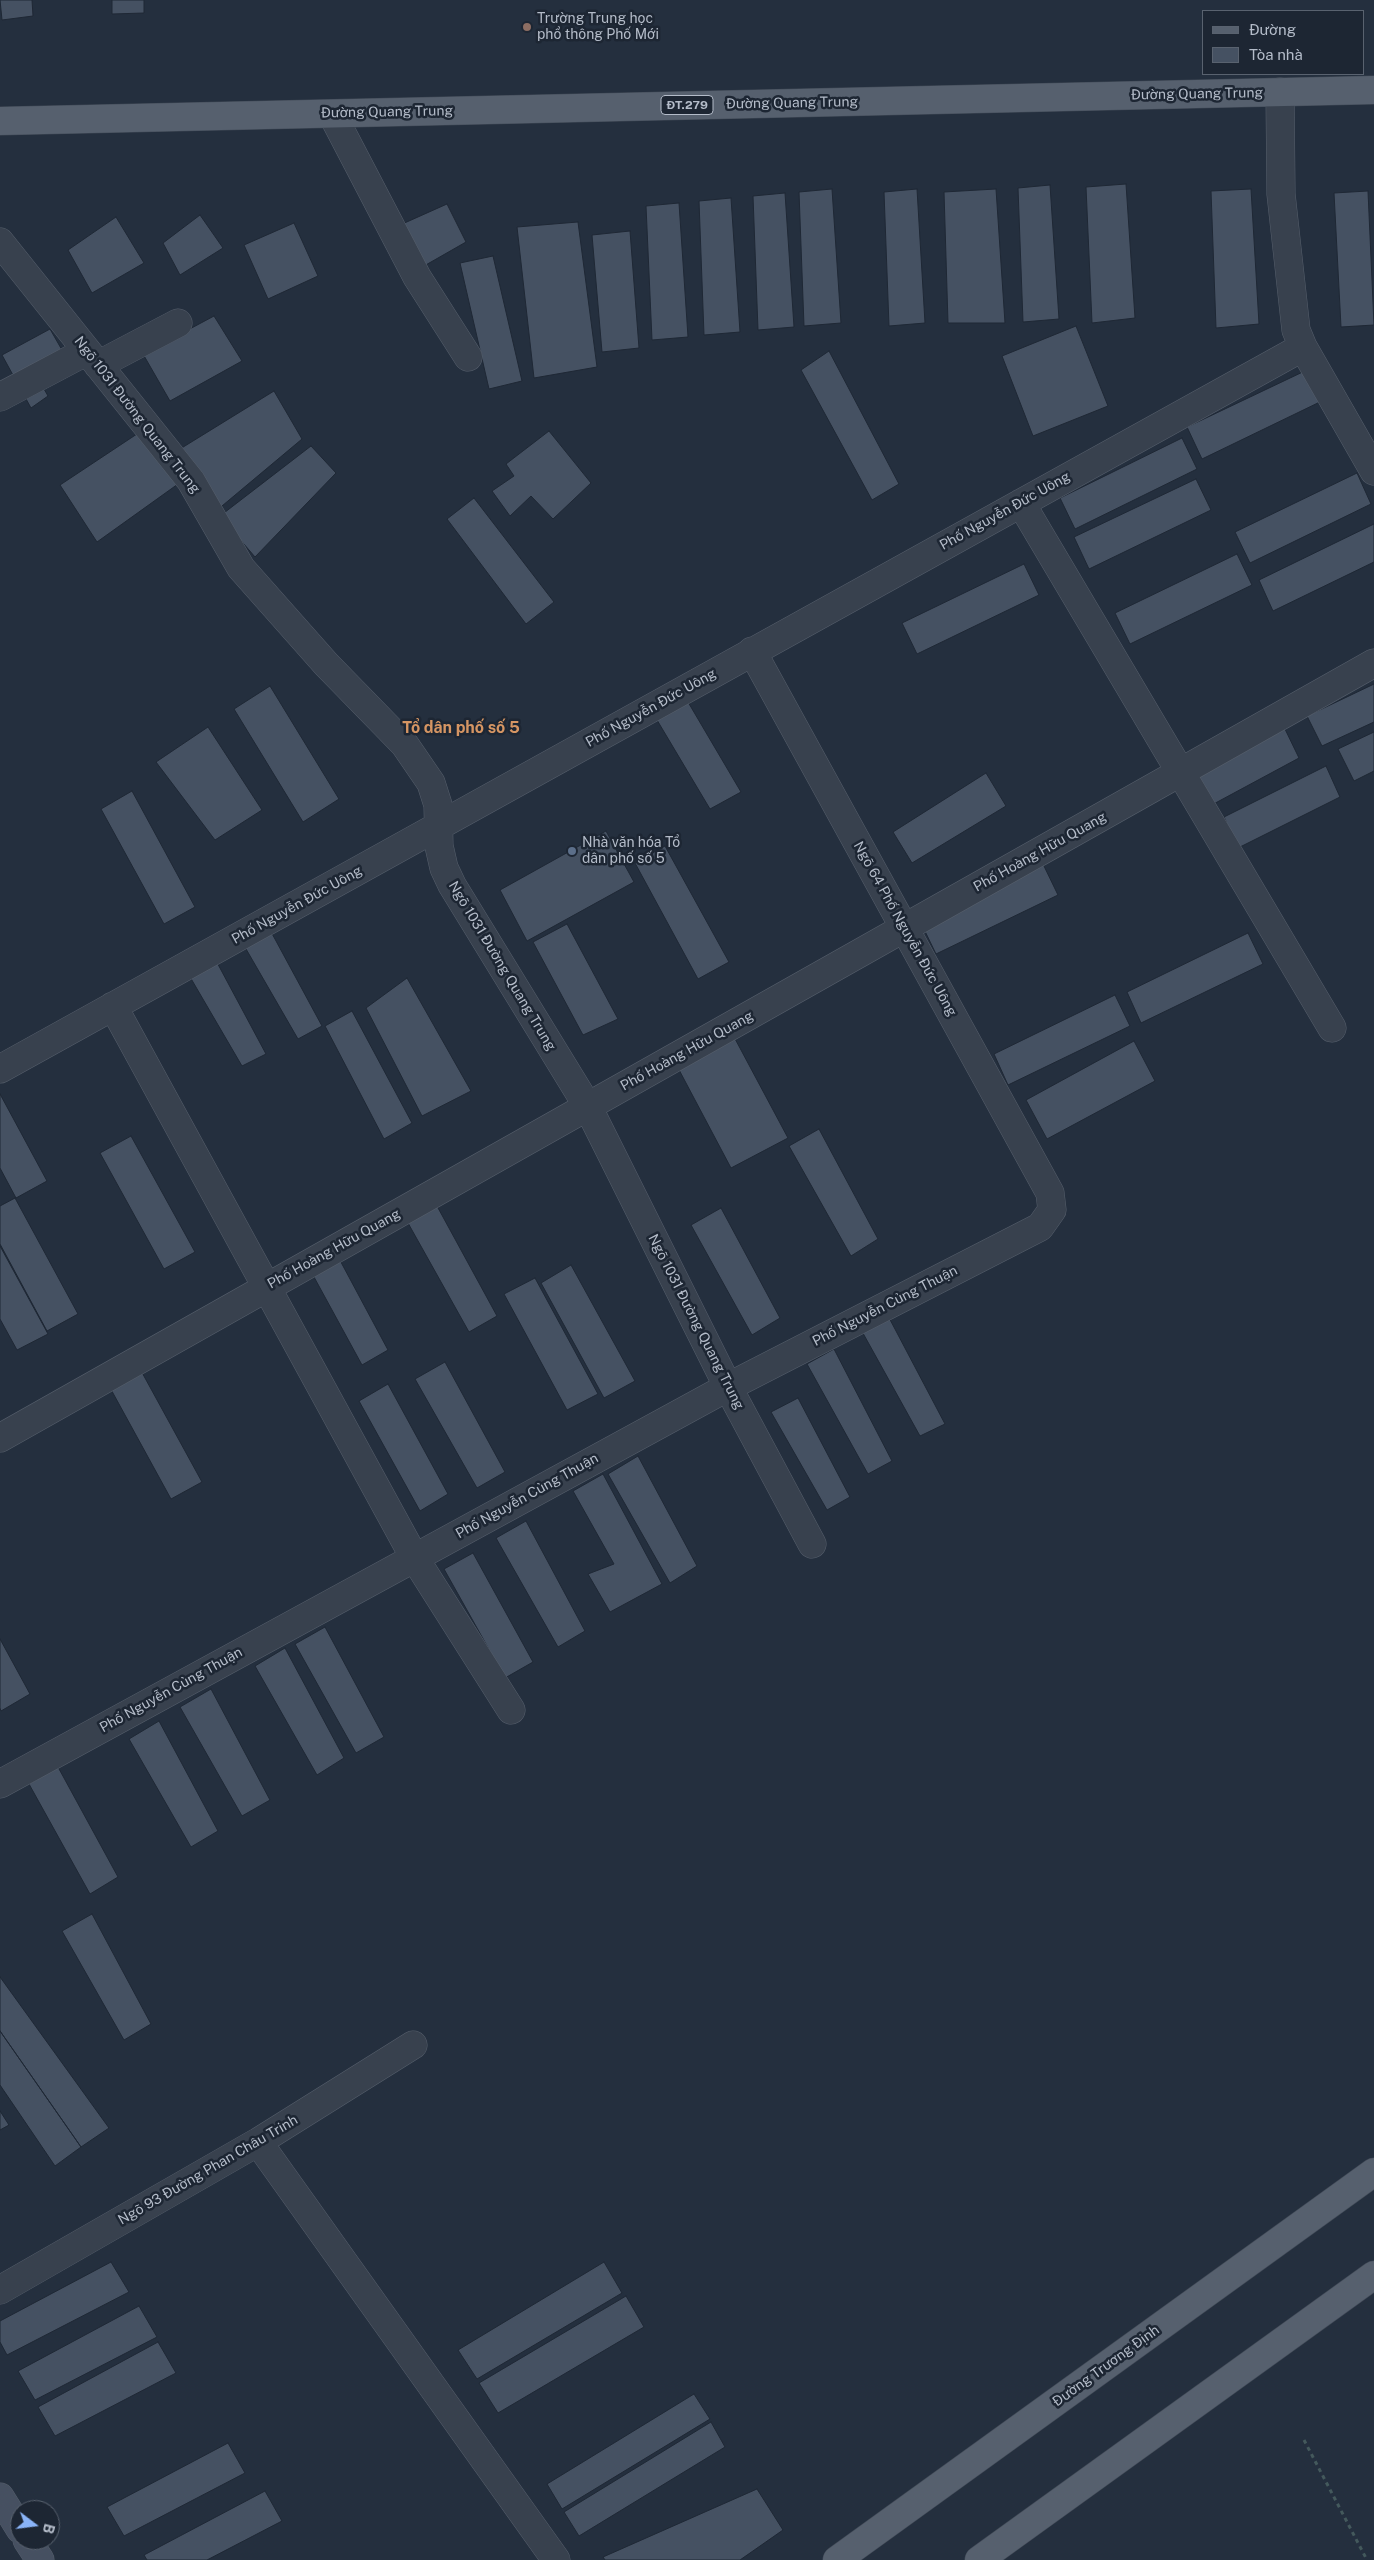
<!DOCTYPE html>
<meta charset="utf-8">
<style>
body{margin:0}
#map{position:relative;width:1374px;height:2560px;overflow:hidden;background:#242f3e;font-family:"Public Sans",sans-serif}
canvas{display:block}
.legend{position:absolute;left:1202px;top:10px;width:162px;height:65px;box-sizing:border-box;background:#1d2633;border:1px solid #59626f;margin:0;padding:6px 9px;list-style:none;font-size:15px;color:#b4bcc9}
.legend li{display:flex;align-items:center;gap:10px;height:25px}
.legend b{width:25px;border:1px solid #59626f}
.north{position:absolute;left:10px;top:2500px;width:50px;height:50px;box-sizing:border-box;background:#1d2633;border:1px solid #59626f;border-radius:50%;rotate:105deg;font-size:14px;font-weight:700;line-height:20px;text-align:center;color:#b4bcc9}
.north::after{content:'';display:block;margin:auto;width:18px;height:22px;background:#8ab4f8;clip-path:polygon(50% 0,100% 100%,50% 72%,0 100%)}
</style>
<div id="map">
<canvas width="1374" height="2560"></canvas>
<ul class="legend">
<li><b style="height:6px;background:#56606e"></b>Đường</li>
<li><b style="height:14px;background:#455162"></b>Tòa nhà</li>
</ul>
<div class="north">B</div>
</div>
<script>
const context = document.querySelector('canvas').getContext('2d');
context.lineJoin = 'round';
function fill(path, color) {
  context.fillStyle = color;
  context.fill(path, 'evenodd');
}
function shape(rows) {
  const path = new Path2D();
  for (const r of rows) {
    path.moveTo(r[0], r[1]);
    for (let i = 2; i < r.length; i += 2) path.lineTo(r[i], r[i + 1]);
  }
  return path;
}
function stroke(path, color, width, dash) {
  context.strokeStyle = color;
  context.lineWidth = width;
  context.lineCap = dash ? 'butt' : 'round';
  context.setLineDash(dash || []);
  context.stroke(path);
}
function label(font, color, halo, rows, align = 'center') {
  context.font = font + ' "Public Sans",sans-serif';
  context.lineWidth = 5;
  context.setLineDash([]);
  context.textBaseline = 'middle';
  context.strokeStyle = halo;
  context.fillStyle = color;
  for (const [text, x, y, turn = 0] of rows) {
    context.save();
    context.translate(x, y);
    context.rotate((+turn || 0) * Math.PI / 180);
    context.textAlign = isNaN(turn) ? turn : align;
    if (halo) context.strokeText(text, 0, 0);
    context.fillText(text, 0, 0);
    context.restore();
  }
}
const building = shape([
 [0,0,32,0,33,16,2,20,0,0],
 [112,0,144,0,144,13,112,14,112,0],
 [1126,184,1135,318,1092,323,1086,187,1126,184],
 [1050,185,1059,319,1023,322,1018,188,1050,185],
 [832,189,841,323,804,326,799,192,832,189],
 [917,189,925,323,889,326,884,192,917,189],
 [996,189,1005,323,948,323,944,192,996,189],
 [1251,189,1259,324,1216,328,1211,191,1251,189],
 [1368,191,1374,325,1341,327,1334,193,1368,191],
 [785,193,794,327,758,330,753,196,785,193],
 [731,198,740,332,704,335,699,201,731,198],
 [679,203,688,337,652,340,646,206,679,203],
 [447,204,466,242,424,266,400,225,447,204],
 [200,215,223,248,180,275,163,243,200,215],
 [116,217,144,263,92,293,68,250,116,217],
 [578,222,597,367,534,378,517,227,578,222],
 [294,223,318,276,268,299,244,245,294,223],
 [630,231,639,348,602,352,592,235,630,231],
 [493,256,522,381,489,389,460,263,493,256],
 [214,316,242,361,170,401,143,354,214,316],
 [1076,326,1108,406,1033,436,1002,356,1076,326],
 [50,329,70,364,39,380,48,396,31,408,2,355,50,329],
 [829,351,899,484,872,500,801,370,829,351],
 [1309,369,1324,400,1202,459,1187,427,1309,369],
 [274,391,302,439,216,511,180,449,274,391],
 [146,428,185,479,97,542,60,485,146,428],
 [549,431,591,483,553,519,531,496,510,516,492,491,514,476,506,464,549,431],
 [1182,438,1197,469,1075,529,1060,498,1182,438],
 [311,446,336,473,255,557,220,516,311,446],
 [1357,473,1371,504,1250,563,1235,532,1357,473],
 [1196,479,1211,510,1089,569,1074,537,1196,479],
 [474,498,554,602,526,624,447,519,474,498],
 [1374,524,1374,562,1273,611,1259,580,1374,524],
 [1237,554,1252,585,1130,644,1115,613,1237,554],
 [1024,564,1039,595,917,654,902,623,1024,564],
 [1374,684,1374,722,1322,746,1307,716,1374,684],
 [270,686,339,799,303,822,234,709,270,686],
 [688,702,741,792,710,809,657,720,688,702],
 [208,727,262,810,215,840,156,762,208,727],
 [1284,727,1299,758,1208,807,1193,776,1284,727],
 [1374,732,1374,771,1354,781,1338,749,1374,732],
 [1326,766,1340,797,1238,848,1224,817,1326,766],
 [986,773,1006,806,912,863,893,832,986,773],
 [132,791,195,907,164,924,101,809,132,791],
 [606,831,634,882,527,941,500,890,606,831],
 [665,846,729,962,698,979,635,863,665,846],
 [1043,864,1058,895,936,954,921,923,1043,864],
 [567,924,618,1019,583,1035,533,942,567,924],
 [269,928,322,1026,298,1039,242,942,269,928],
 [1248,933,1263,964,1141,1023,1127,992,1248,933],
 [213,955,266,1054,242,1066,186,970,213,955],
 [407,978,471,1091,422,1116,366,1008,407,978],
 [1115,995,1130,1026,1008,1085,994,1054,1115,995],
 [352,1011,412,1123,384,1139,325,1026,352,1011],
 [733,1035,788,1138,731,1168,677,1066,733,1035],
 [1134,1041,1155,1081,1047,1139,1026,1100,1134,1041],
 [0,1094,47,1181,16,1198,0,1168,0,1094],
 [819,1129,878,1239,851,1256,789,1146,819,1129],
 [131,1136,195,1252,164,1269,100,1153,131,1136],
 [15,1198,78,1314,47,1331,0,1244,0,1206,15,1198],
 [437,1206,497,1316,469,1332,408,1223,437,1206],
 [721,1208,780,1318,752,1335,691,1225,721,1208],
 [0,1246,48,1334,17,1350,0,1319,0,1246],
 [335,1251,388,1350,362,1365,308,1266,335,1251],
 [571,1265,635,1381,604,1398,541,1283,571,1265],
 [535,1278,598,1394,567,1410,504,1294,535,1278],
 [886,1312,945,1424,920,1436,859,1326,886,1312],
 [834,1349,892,1461,868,1474,807,1364,834,1349],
 [445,1362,505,1472,477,1488,415,1379,445,1362],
 [139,1367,202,1482,171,1499,108,1384,139,1367],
 [388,1384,448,1494,420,1511,359,1401,388,1384],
 [798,1398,850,1497,827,1510,771,1412,798,1398],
 [638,1456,697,1566,670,1583,608,1474,638,1456],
 [603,1474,662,1584,610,1612,588,1574,614,1564,573,1491,603,1474],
 [526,1521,585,1631,558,1647,496,1538,526,1521],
 [473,1553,533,1662,505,1678,444,1569,473,1553],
 [325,1627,384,1737,356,1753,295,1644,325,1627],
 [0,1639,30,1694,1,1711,0,1708,0,1639],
 [285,1648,344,1758,317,1775,255,1666,285,1648],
 [211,1689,270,1800,242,1816,180,1707,211,1689],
 [159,1721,218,1831,191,1847,129,1739,159,1721],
 [58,1767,118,1877,90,1894,29,1784,58,1767],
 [92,1914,151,2024,124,2040,62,1931,92,1914],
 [0,1977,109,2128,81,2147,0,2031,0,1977],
 [0,2031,81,2147,55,2166,0,2085,0,2031],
 [0,2111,9,2125,0,2130,0,2111],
 [111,2262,129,2292,7,2355,0,2342,0,2321,111,2262],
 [604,2262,622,2293,477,2379,458,2350,604,2262],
 [626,2296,644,2327,498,2413,479,2383,626,2296],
 [139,2306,157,2337,35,2400,18,2371,139,2306],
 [158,2342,176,2373,55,2436,38,2407,158,2342],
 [694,2394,710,2419,562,2509,547,2484,694,2394],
 [711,2422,725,2447,579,2536,564,2512,711,2422],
 [228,2443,245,2473,124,2536,107,2507,228,2443],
 [757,2489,783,2530,740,2560,605,2560,603,2557,757,2489],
 [265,2491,282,2521,207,2560,147,2560,144,2555,265,2491]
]);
fill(building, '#455162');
stroke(building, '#1f2835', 1);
const street = shape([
 [1280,92,1281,194,1296,330,1303,347,1374,471],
 [332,114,417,277,468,357],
 [0,242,191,481,241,568,326,664,405,745,431,783,438,805,439,846,444,868,452,885,588,1107,728,1387,812,1544],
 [98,365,178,323],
 [0,397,87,351],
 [1021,503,1332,1028],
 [113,1006,414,1557,511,1710],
 [0,1069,1303,347],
 [0,1438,1374,663],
 [0,1784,728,1387,1040,1227,1052,1210,1050,1193,752,651],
 [258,2142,556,2560],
 [0,2290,258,2142,413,2045]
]);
const secondary = shape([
 [0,2497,20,2529],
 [27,2540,40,2560]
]);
const primary = shape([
 [0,121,1374,90],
 [837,2560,1374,2172],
 [979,2560,1374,2275]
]);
stroke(street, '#565f6c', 29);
stroke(secondary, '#565f6c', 29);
stroke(primary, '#414a57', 29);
stroke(shape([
 [1304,2440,1367,2560]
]), '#44595c', 3, [4, 4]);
stroke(street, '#38414e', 28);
stroke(secondary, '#465061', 28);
stroke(primary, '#56606e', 28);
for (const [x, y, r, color] of [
 [527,27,5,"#8d6e63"],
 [572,851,5,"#5c6f8a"]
]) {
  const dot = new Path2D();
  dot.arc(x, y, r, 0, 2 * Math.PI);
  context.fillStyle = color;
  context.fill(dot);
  stroke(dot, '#1d2633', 2);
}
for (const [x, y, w] of [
 [687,105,52]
]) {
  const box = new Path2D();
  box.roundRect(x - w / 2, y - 9.5, w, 19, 4);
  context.fillStyle = '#1d2633';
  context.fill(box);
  stroke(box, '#b4bcc9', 1);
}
label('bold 12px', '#b4bcc9', null, [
 ["ĐT.279",687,105]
]);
label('14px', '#b4bcc9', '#1d2633', [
 ["Trường Trung học",537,19],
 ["phổ thông Phố Mới",537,35],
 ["Nhà văn hóa Tổ",582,843],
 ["dân phố số 5",582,859]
], 'left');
label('14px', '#b4bcc9', '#1d2633', [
 ["Đường Quang Trung",1197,94,-1],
 ["Đường Quang Trung",792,103,-1],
 ["Đường Quang Trung",387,112,-1],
 ["Ngõ 1031 Đường Quang Trung",137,415,52],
 ["Phố Nguyễn Đức Uông",1005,511,-29],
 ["Phố Nguyễn Đức Uông",651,708,-29],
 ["Phố Hoàng Hữu Quang",1040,852,-29],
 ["Phố Nguyễn Đức Uông",297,905,-29],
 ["Ngõ 64 Phố Nguyễn Đức Uông",905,929,61],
 ["Ngõ 1031 Đường Quang Trung",502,966,59],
 ["Phố Hoàng Hữu Quang",687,1051,-29],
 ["Phố Hoàng Hữu Quang",334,1249,-29],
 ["Phố Nguyễn Củng Thuận",885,1306,-27],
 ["Ngõ 1031 Đường Quang Trung",696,1322,63],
 ["Phố Nguyễn Củng Thuận",527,1496,-29],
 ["Phố Nguyễn Củng Thuận",171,1690,-29],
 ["Ngõ 93 Đường Phan Châu Trinh",208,2170,-30],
 ["Đường Trương Định",1106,2366,-36]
]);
label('bold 16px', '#d59563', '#1d2633', [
 ["Tổ dân phố số 5",461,728]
]);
</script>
